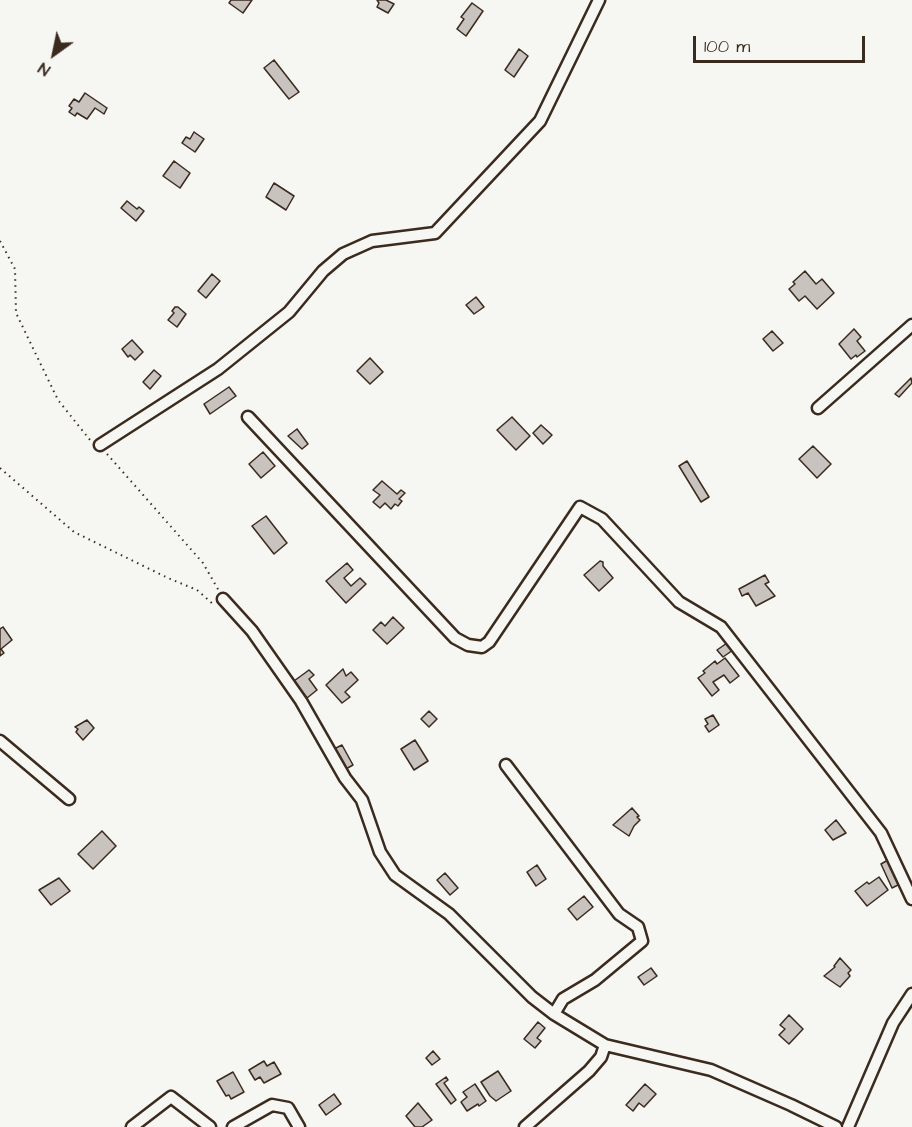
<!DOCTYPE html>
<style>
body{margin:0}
#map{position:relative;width:912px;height:1127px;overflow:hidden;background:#f6f6f2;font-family:"Architects Daughter",sans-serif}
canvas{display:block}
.north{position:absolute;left:24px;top:24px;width:60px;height:60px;-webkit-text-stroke:4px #f6f6f2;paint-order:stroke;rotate:213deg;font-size:16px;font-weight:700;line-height:24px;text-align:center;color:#3b2a1e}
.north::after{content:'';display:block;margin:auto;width:21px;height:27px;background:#3b2a1e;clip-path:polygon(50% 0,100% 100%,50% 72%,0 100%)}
.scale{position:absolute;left:693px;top:36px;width:172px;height:27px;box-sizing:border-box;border:3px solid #3b2a1e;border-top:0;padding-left:8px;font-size:18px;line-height:21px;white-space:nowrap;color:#3b2a1e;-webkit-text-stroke:4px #f6f6f2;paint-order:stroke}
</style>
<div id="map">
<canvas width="912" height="1127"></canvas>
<div class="north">N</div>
<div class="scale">100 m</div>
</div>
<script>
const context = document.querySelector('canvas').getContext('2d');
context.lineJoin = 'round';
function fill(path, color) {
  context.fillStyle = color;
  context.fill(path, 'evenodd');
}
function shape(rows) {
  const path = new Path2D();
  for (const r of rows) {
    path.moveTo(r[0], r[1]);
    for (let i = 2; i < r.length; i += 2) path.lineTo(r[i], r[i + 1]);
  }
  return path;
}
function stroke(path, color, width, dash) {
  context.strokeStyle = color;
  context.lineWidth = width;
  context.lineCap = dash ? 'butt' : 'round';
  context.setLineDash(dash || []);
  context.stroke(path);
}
const building = shape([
 [231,0,252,0,243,13,229,3,231,0],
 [377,0,386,0,394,4,388,13,377,7,379,3,377,0],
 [472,3,483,11,466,36,457,29,464,19,461,17,472,3],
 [519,49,528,56,514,77,505,70,519,49],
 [274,60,299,92,289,99,264,68,274,60],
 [85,93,107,108,104,114,95,108,87,119,77,113,75,116,69,112,72,108,69,106,74,99,79,102,85,93],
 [194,132,204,139,195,152,182,143,186,137,190,139,194,132],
 [174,161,190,173,180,188,163,176,174,161],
 [274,183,294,196,286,210,266,197,274,183],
 [127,201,137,209,139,207,144,211,136,221,121,208,127,201],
 [805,271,816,284,822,279,834,293,817,309,805,296,799,301,789,289,795,284,793,282,805,271],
 [212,274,220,281,206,298,198,291,212,274],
 [476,297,484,307,474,314,466,305,476,297],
 [175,307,178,307,186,314,177,327,168,320,174,313,172,311,175,307],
 [854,329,861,337,857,341,865,351,857,357,856,355,851,359,839,344,854,329],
 [772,331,783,343,773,351,763,339,772,331],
 [132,340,143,352,135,360,130,355,128,357,122,349,132,340],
 [370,358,383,372,370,384,357,371,370,358],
 [154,370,161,376,150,389,143,382,154,370],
 [911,378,912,383,899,397,895,394,911,378],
 [229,387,236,396,210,414,204,404,229,387],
 [512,417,530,436,516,450,497,430,512,417],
 [541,425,552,435,543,444,533,433,541,425],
 [297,429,308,444,302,449,288,436,297,429],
 [813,446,831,464,817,478,799,459,813,446],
 [263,452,275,466,261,478,249,464,263,452],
 [687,461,709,497,701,502,679,466,687,461],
 [382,481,397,494,401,490,405,493,399,499,402,501,398,506,395,504,391,509,385,503,380,508,373,502,380,495,373,490,382,481],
 [266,516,287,543,274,554,252,526,266,516],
 [600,561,603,562,603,566,613,578,599,591,584,575,600,561],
 [347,563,353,570,344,578,351,586,360,578,366,584,346,603,326,581,347,563],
 [765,575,769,582,765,584,775,596,756,606,748,593,742,596,739,589,765,575],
 [393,617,404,628,387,644,373,630,381,622,385,626,393,617],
 [3,627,12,640,1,649,4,653,0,656,0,629,3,627],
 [727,643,733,650,723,657,717,650,727,643],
 [725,658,739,676,730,683,724,675,713,682,719,690,712,696,698,678,705,673,703,671,715,661,717,664,725,658],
 [343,669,346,676,351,672,358,680,345,692,350,697,342,703,326,685,343,669],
 [309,670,314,675,309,679,317,690,307,698,294,681,309,670],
 [429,711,437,719,429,727,421,719,429,711],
 [713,715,719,725,709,732,705,726,708,724,705,719,713,715],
 [87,720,94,728,83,740,76,732,78,729,75,727,87,720],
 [415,740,428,761,414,770,401,749,415,740],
 [342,745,353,765,344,770,332,750,342,745],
 [632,808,639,816,637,817,640,820,634,826,629,836,613,825,632,808],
 [836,820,846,833,833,840,825,830,836,820],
 [102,831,116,846,93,869,78,854,102,831],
 [888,860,900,884,892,888,881,864,888,860],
 [537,865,546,879,536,886,527,872,537,865],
 [445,873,458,888,450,895,437,880,445,873],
 [879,877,888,890,867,906,855,891,867,882,869,884,879,877],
 [59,878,70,891,51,905,39,890,59,878],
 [584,896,593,907,577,920,568,909,584,896],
 [840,958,851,970,848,973,850,976,840,987,824,976,835,967,834,966,840,958],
 [651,968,657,976,644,985,638,977,651,968],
 [789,1015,803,1029,789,1044,779,1035,785,1029,780,1025,789,1015],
 [538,1022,545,1028,537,1038,541,1041,535,1048,524,1039,538,1022],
 [433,1051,440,1059,432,1065,426,1058,433,1051],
 [264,1061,267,1066,274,1062,281,1074,264,1083,260,1077,255,1080,249,1070,264,1061],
 [498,1071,511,1091,496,1101,490,1096,481,1082,498,1071],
 [233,1072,244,1092,231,1099,229,1095,226,1096,217,1081,233,1072],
 [446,1077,448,1080,444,1083,456,1100,451,1104,436,1084,446,1077],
 [475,1084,486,1101,479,1106,478,1104,467,1111,461,1102,467,1097,463,1092,475,1084],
 [645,1084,656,1094,644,1107,639,1103,633,1111,626,1105,645,1084],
 [334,1094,341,1104,326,1115,319,1105,334,1094],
 [418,1103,432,1120,422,1127,415,1127,406,1116,418,1103]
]);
fill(building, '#c8c3be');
stroke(building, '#3b2a1e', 1.5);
const minor = shape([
 [818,408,912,325],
 [248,417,455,638,468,645,482,647,489,642,580,507,602,519,679,602,721,627,881,833,912,899],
 [100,445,218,369,289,312,323,271,343,254,372,241,435,233,540,121,599,0],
 [223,599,252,631,301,701,345,778,362,800,380,852,395,875,449,914,532,997,554,1014,605,1045],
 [0,741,69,799],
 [506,765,619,914,638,927,642,941,595,980,563,999,554,1014],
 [132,1127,171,1097,210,1127],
 [233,1127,272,1105,288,1108,299,1127],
 [525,1127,589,1071,601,1057,605,1045,711,1070,791,1105,836,1127],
 [848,1127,893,1023,912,994]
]);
stroke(minor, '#3b2a1e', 15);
stroke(shape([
 [0,241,15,269,16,313,58,400,90,440],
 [107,454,203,563,219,591],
 [0,468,74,532,168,578,197,590,213,604]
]), '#3b2a1e', 2, [1.5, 4.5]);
stroke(minor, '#f6f6f2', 10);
</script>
